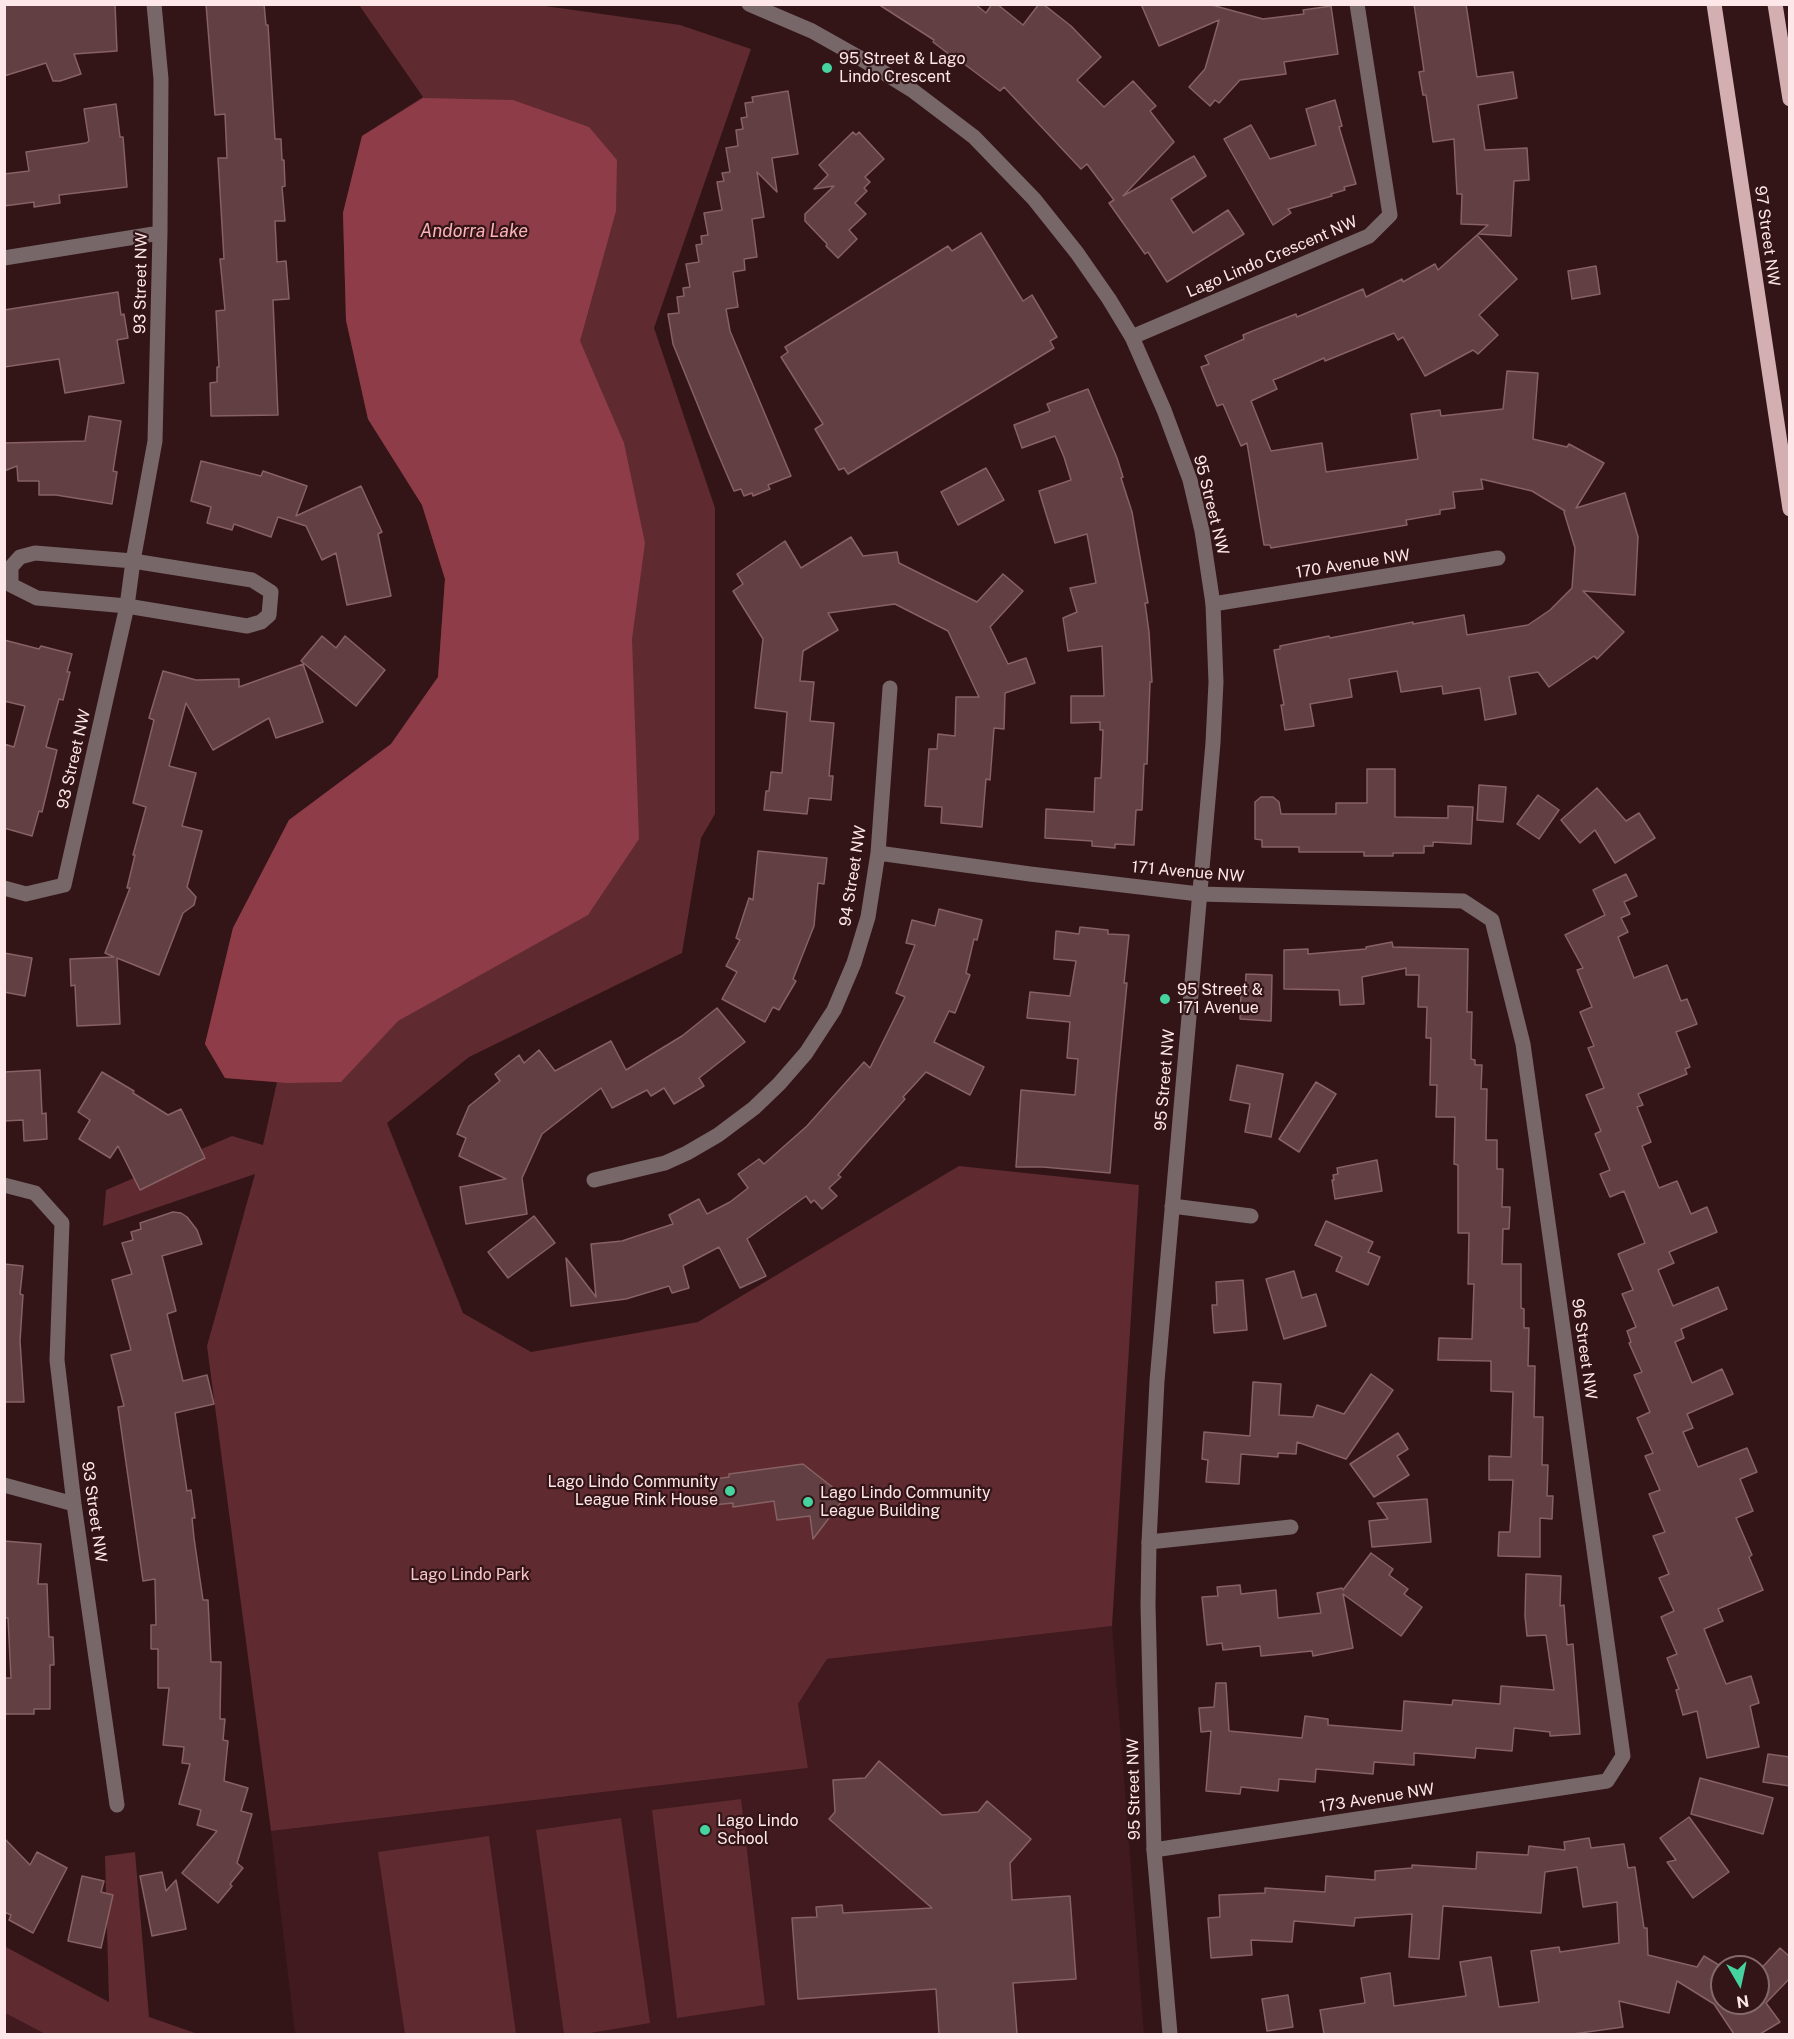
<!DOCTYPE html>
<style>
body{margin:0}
#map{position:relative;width:1794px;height:2039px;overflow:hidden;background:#331518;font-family:"Public Sans",sans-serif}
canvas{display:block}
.frame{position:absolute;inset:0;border:6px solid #fee7e8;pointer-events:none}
.north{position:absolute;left:1710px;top:1955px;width:60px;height:60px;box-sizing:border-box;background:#331518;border:2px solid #84696b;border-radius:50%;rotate:171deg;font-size:16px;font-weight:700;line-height:24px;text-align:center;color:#fee7e8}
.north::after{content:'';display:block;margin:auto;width:21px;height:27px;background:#45d49f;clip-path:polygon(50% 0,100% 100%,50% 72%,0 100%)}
</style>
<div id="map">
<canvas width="1794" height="2039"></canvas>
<div class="frame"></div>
<div class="north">N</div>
</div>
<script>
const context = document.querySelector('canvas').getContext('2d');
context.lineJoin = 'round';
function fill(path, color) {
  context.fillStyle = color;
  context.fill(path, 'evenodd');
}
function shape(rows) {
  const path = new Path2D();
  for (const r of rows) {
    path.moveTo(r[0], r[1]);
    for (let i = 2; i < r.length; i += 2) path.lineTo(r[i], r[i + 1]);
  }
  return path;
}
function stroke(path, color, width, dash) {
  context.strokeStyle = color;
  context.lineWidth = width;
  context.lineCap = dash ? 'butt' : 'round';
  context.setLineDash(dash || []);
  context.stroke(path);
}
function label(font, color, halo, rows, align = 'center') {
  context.font = font + ' "Public Sans",sans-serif';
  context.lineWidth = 4.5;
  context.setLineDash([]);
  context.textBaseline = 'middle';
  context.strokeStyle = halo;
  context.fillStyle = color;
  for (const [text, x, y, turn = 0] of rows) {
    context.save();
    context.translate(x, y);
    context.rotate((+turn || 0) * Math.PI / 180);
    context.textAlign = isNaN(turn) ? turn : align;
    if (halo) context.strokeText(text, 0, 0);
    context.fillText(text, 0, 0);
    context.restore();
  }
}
fill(shape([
 [1112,1626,1144,2034,295,2034,271,1831,808,1768,798,1704,827,1659],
 [5,2013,45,2034,5,2034]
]), '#401a1e');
fill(shape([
 [359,5,538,5,680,25,751,49,654,328,715,508,715,814,701,838,682,953,469,1057,387,1123,463,1313,531,1352,698,1322,959,1166,1139,1185,1112,1626,827,1659,798,1704,808,1768,271,1831,207,1346,255,1174,103,1226,106,1190,232,1136,263,1145,277,1082,225,1078,205,1044,233,928,289,820,391,744,438,677,445,579,422,505,368,419,346,320,343,213,362,136,423,97],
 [741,1799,765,2005,677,2018,652,1810],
 [621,1818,650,2023,584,2034,564,2034,536,1830],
 [489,1836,516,2034,405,2034,378,1852],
 [135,1852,149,2017,198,2034,45,2034,5,2013,4,1946,109,2002,105,1856]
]), '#5f2a30');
fill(shape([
 [423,98,513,100,589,127,617,160,616,211,580,341,624,443,645,543,632,639,639,839,588,915,398,1021,341,1082,287,1083,225,1078,205,1044,233,928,289,820,391,744,438,677,445,579,422,505,368,419,346,320,343,213,362,136]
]), '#8e3c47');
const building = shape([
 [4,4,115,4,117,51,74,54,81,74,60,81,53,81,46,63,4,76,4,4],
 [206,4,264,4,266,25,268,25,275,139,281,139,282,160,284,160,285,186,282,187,285,221,275,221,277,262,286,261,289,299,273,300,278,415,211,416,210,383,217,382,217,367,219,367,216,311,225,310,220,259,224,259,218,158,227,158,225,114,215,115,206,4],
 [878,4,975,4,986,13,992,4,997,4,1023,25,1039,4,1043,4,1071,26,1101,57,1077,80,1104,107,1133,81,1156,106,1150,111,1174,142,1123,196,1194,156,1206,176,1171,199,1193,233,1228,210,1244,234,1167,282,1148,252,1145,254,1109,203,1114,200,1087,164,1081,169,1004,87,1000,91,951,54,950,55,933,42,934,40,878,4],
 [1141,4,1208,4,1263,19,1304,14,1303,10,1331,6,1338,54,1284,62,1286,74,1240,80,1219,103,1215,100,1210,106,1189,87,1205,69,1219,20,1159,46,1141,4],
 [1414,4,1466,4,1477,77,1513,72,1517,98,1478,105,1485,150,1527,148,1529,180,1514,181,1511,236,1478,234,1488,225,1461,224,1462,194,1457,194,1454,139,1433,142,1426,95,1423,95,1419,72,1424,71,1414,4],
 [788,91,798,154,772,158,777,192,757,172,764,217,752,219,757,257,744,259,745,270,733,272,738,307,726,309,730,331,791,476,768,485,770,489,753,496,752,493,744,496,741,489,734,491,710,435,673,344,668,314,679,313,677,297,684,296,683,288,690,287,686,264,699,262,696,245,702,244,701,236,708,235,704,213,722,210,717,182,724,181,722,173,730,172,726,148,738,146,736,130,743,129,741,118,747,117,745,103,753,102,752,97,788,91],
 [1335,100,1342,126,1339,127,1356,184,1344,187,1345,190,1331,194,1332,196,1288,209,1291,213,1273,225,1224,139,1251,125,1270,159,1316,145,1306,109,1335,100],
 [116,104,120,137,123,137,127,187,59,195,60,203,34,207,34,202,4,206,4,174,29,171,26,152,86,143,89,141,84,109,116,104],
 [853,132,856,135,859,132,884,159,865,177,870,182,864,188,867,191,855,203,866,214,849,230,857,239,838,258,826,246,827,244,805,221,805,214,834,186,814,189,828,175,819,165,853,132],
 [981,233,1023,301,1032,295,1057,337,1050,341,1054,348,848,474,844,468,839,470,815,429,823,424,781,357,788,352,785,347,948,246,952,251,981,233],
 [1477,235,1517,279,1479,315,1498,335,1478,354,1473,350,1425,376,1403,337,1398,340,1394,333,1325,361,1324,358,1281,377,1273,380,1277,389,1251,401,1271,451,1322,443,1326,472,1418,459,1411,414,1440,410,1441,416,1503,409,1507,371,1538,373,1533,439,1567,447,1569,444,1604,463,1576,508,1625,493,1638,537,1635,595,1583,591,1624,632,1597,659,1594,656,1549,687,1538,672,1509,677,1516,714,1485,720,1480,688,1443,694,1442,686,1401,692,1397,671,1349,679,1352,697,1310,704,1314,726,1285,730,1281,705,1284,705,1274,650,1280,649,1280,646,1329,636,1330,638,1413,622,1413,624,1464,615,1467,635,1528,625,1550,610,1572,588,1575,548,1564,512,1565,511,1532,491,1481,479,1483,489,1453,492,1455,508,1440,510,1440,514,1406,520,1407,525,1271,548,1270,545,1264,545,1247,443,1241,446,1223,404,1217,406,1201,367,1209,364,1205,356,1244,339,1243,335,1260,328,1296,314,1297,317,1363,289,1366,297,1402,279,1403,282,1435,264,1438,270,1477,235],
 [1596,266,1600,294,1572,299,1568,271,1596,266],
 [118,292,121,315,124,314,128,338,117,340,124,383,65,393,59,359,4,367,4,310,118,292],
 [1088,389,1117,458,1123,477,1121,478,1132,512,1148,603,1145,603,1149,632,1152,682,1150,682,1147,764,1144,764,1142,810,1136,810,1134,845,1115,844,1115,848,1092,846,1092,841,1045,838,1046,809,1094,812,1095,778,1101,778,1103,730,1100,730,1100,722,1071,723,1071,696,1104,696,1102,646,1068,651,1063,618,1077,612,1070,588,1096,583,1087,534,1055,543,1039,491,1071,480,1064,457,1055,436,1022,448,1014,425,1050,411,1047,404,1088,389],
 [89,416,121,421,113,471,117,472,112,504,56,495,39,495,39,481,18,481,17,466,4,471,4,443,85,441,89,416],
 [201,461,261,476,263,471,307,486,296,516,361,486,382,532,378,534,391,596,347,605,336,553,322,560,306,526,278,517,271,537,234,524,232,530,207,523,211,507,191,501,201,461],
 [986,468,1004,500,958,525,941,492,986,468],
 [851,537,863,556,897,552,899,563,977,602,1003,574,1023,591,990,627,1008,664,1026,658,1035,683,1005,693,1004,729,994,728,990,780,986,779,982,827,941,823,942,807,925,806,929,749,937,749,938,734,955,736,956,697,979,697,948,631,895,604,828,613,838,630,803,651,800,681,814,682,810,721,834,723,829,776,833,776,831,800,809,798,807,814,764,810,766,791,769,791,771,772,782,773,787,712,755,708,763,639,733,591,743,584,737,574,785,541,801,568,851,537],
 [322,636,336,648,345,636,385,670,356,706,301,661,322,636],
 [4,640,39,649,41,646,72,654,67,672,70,672,63,700,59,699,46,747,57,750,42,812,39,811,32,836,4,828,4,744,14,747,25,706,4,701,4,640],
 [303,664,323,722,276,738,269,718,213,750,186,703,169,766,196,773,182,826,202,831,187,887,196,897,194,905,183,913,159,975,117,958,120,1024,77,1026,75,985,71,986,70,959,114,957,105,953,130,888,127,888,135,855,133,855,146,807,133,803,154,720,149,718,163,671,196,680,239,679,239,687,303,664],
 [1367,769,1395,769,1395,817,1448,818,1448,806,1473,807,1471,844,1433,842,1433,846,1424,846,1424,853,1393,853,1393,856,1364,856,1364,852,1299,852,1299,847,1262,847,1262,840,1255,839,1255,802,1261,797,1273,797,1279,802,1281,814,1336,814,1336,803,1367,803,1367,769],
 [1479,785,1506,787,1503,822,1477,820,1479,785],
 [1597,788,1626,821,1639,813,1655,838,1615,863,1595,830,1580,843,1561,820,1597,788],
 [1538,795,1559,810,1539,839,1517,824,1538,795],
 [758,851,827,858,824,884,818,883,814,926,793,979,796,981,779,1010,773,1007,765,1022,722,999,737,972,726,966,740,940,736,938,749,898,753,900,758,851],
 [1626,874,1637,896,1624,902,1630,914,1621,918,1628,932,1618,937,1634,978,1667,965,1681,1001,1687,999,1697,1024,1676,1032,1690,1067,1685,1069,1687,1074,1638,1094,1643,1105,1637,1107,1651,1142,1642,1146,1659,1188,1677,1181,1691,1214,1707,1207,1717,1232,1669,1252,1674,1263,1658,1270,1673,1306,1718,1287,1727,1309,1681,1329,1684,1338,1675,1342,1692,1383,1722,1369,1733,1394,1687,1414,1693,1428,1683,1432,1698,1467,1747,1448,1757,1472,1740,1479,1753,1511,1736,1518,1752,1555,1749,1557,1763,1590,1718,1609,1723,1621,1704,1629,1726,1684,1751,1676,1759,1703,1750,1706,1759,1747,1707,1758,1697,1711,1683,1715,1676,1690,1679,1689,1667,1658,1677,1654,1661,1617,1674,1611,1659,1578,1669,1574,1653,1536,1665,1532,1649,1494,1660,1490,1645,1456,1653,1453,1637,1418,1650,1412,1634,1375,1642,1372,1629,1343,1631,1342,1627,1331,1636,1327,1622,1294,1633,1290,1618,1254,1645,1243,1624,1191,1610,1197,1600,1174,1610,1170,1595,1134,1601,1131,1586,1095,1604,1088,1588,1048,1594,1046,1580,1012,1592,1007,1577,970,1583,968,1565,935,1605,915,1593,890,1626,874],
 [939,909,982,920,977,940,974,939,966,973,970,975,955,1013,949,1011,934,1042,984,1067,970,1095,926,1072,903,1097,905,1099,838,1175,841,1177,829,1188,837,1196,822,1209,814,1200,811,1203,806,1196,747,1239,766,1276,740,1288,719,1247,683,1266,689,1288,672,1293,669,1286,626,1299,571,1306,566,1258,596,1297,591,1244,622,1241,673,1224,669,1215,699,1199,707,1214,730,1202,748,1188,738,1174,759,1159,764,1164,807,1126,864,1062,870,1068,905,997,896,993,915,945,906,943,912,920,935,926,939,909],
 [1080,927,1108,930,1108,934,1129,935,1124,983,1127,983,1116,1097,1110,1173,1043,1167,1016,1167,1021,1090,1075,1095,1078,1059,1067,1058,1070,1022,1027,1018,1030,992,1070,996,1076,961,1054,959,1056,931,1079,934,1080,927],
 [1392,942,1393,947,1468,949,1467,1012,1472,1012,1471,1059,1475,1060,1475,1065,1482,1065,1481,1089,1487,1089,1486,1140,1497,1140,1497,1169,1503,1169,1502,1207,1510,1207,1509,1229,1503,1229,1502,1264,1521,1264,1521,1308,1524,1309,1524,1328,1529,1328,1528,1366,1535,1366,1534,1417,1543,1417,1542,1465,1548,1465,1547,1496,1553,1496,1552,1519,1540,1518,1540,1557,1498,1556,1499,1532,1510,1532,1513,1480,1489,1480,1489,1456,1511,1457,1513,1392,1491,1391,1491,1361,1438,1360,1439,1338,1472,1339,1474,1284,1468,1284,1469,1233,1458,1233,1458,1165,1454,1164,1455,1117,1436,1117,1437,1085,1430,1085,1431,1038,1426,1038,1427,1007,1418,1007,1419,975,1406,975,1406,968,1362,977,1364,1004,1340,1005,1339,990,1284,989,1284,950,1308,949,1308,954,1366,949,1366,947,1392,942],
 [4,953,32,958,25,996,4,992,4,953],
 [1246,974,1272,975,1271,1021,1240,1019,1241,995,1245,995,1246,974],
 [717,1008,745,1042,699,1078,704,1086,674,1104,664,1088,651,1096,647,1090,612,1108,601,1088,542,1134,522,1178,527,1214,466,1224,460,1187,506,1179,459,1156,466,1138,457,1134,469,1106,500,1081,495,1074,519,1055,524,1063,539,1050,555,1071,611,1041,626,1070,682,1036,717,1008],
 [1237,1065,1283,1074,1271,1137,1245,1132,1250,1104,1230,1100,1237,1065],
 [40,1070,42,1114,46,1113,47,1139,24,1141,23,1120,4,1121,4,1072,40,1070],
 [102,1072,134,1091,133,1093,168,1115,181,1109,205,1158,140,1190,118,1146,110,1158,79,1139,90,1120,78,1112,102,1072],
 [1316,1082,1336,1094,1299,1152,1279,1139,1316,1082],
 [1377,1160,1382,1191,1335,1199,1332,1180,1334,1180,1333,1175,1338,1174,1337,1168,1377,1160],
 [173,1212,181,1213,187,1217,197,1230,202,1244,162,1256,176,1311,167,1314,183,1381,207,1375,214,1404,175,1413,187,1491,191,1490,195,1518,192,1518,194,1538,203,1600,208,1600,211,1662,221,1662,220,1719,225,1719,223,1740,228,1741,224,1781,248,1788,241,1811,252,1814,237,1863,243,1868,230,1884,232,1886,218,1903,182,1873,217,1831,197,1825,201,1810,179,1804,190,1764,182,1763,184,1747,163,1745,169,1688,158,1688,158,1649,151,1649,151,1625,156,1625,155,1579,143,1581,118,1407,124,1406,111,1355,131,1350,112,1280,132,1274,122,1243,133,1240,131,1232,141,1229,140,1223,173,1212],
 [534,1216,555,1243,508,1278,488,1252,534,1216],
 [1326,1221,1373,1242,1368,1252,1380,1257,1368,1285,1336,1271,1342,1257,1315,1245,1326,1221],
 [4,1264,23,1266,20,1294,23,1295,20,1341,24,1402,4,1402,4,1264],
 [1294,1271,1302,1298,1316,1294,1326,1326,1284,1339,1266,1279,1294,1271],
 [1243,1280,1247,1330,1214,1333,1212,1305,1217,1305,1216,1282,1243,1280],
 [1371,1374,1393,1390,1346,1459,1297,1442,1296,1454,1278,1453,1278,1457,1241,1454,1239,1484,1206,1482,1208,1460,1202,1459,1204,1432,1250,1436,1253,1382,1281,1384,1279,1415,1313,1417,1317,1405,1344,1414,1371,1374],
 [1398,1433,1408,1449,1397,1456,1409,1475,1374,1497,1350,1464,1398,1433],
 [803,1464,845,1497,813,1539,810,1516,777,1520,774,1501,733,1507,733,1503,713,1505,709,1480,729,1477,729,1474,803,1464],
 [1427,1499,1431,1542,1372,1547,1369,1521,1388,1519,1377,1503,1427,1499],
 [4,1541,41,1544,38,1584,47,1584,49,1637,53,1637,54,1665,50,1665,50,1709,34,1709,34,1714,4,1714,4,1678,11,1678,8,1618,4,1618,4,1541],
 [1371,1553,1393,1569,1389,1575,1408,1589,1404,1594,1422,1607,1401,1636,1343,1594,1353,1648,1313,1656,1312,1651,1261,1656,1260,1646,1223,1650,1222,1643,1207,1645,1202,1597,1218,1596,1217,1587,1240,1585,1241,1594,1276,1590,1278,1618,1321,1613,1317,1593,1342,1588,1343,1590,1371,1553],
 [1526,1574,1561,1576,1560,1606,1564,1605,1567,1645,1573,1644,1580,1734,1550,1736,1550,1732,1514,1728,1512,1751,1476,1748,1475,1758,1414,1753,1414,1765,1374,1762,1373,1774,1316,1769,1315,1782,1279,1779,1278,1791,1241,1787,1240,1794,1206,1791,1211,1731,1201,1732,1199,1708,1214,1707,1216,1683,1226,1683,1229,1731,1302,1738,1305,1716,1328,1719,1328,1725,1402,1731,1404,1701,1452,1705,1453,1700,1500,1704,1501,1686,1554,1690,1546,1635,1527,1636,1525,1616,1526,1574],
 [1768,1754,1790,1757,1790,1786,1763,1782,1768,1754],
 [879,1761,942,1815,978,1812,987,1801,1031,1839,1010,1863,1012,1900,1070,1896,1076,1979,1013,1983,1017,2034,939,2034,936,1989,798,1999,792,1918,817,1917,816,1907,842,1905,843,1913,932,1908,829,1819,835,1812,833,1780,865,1778,879,1761],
 [1700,1778,1773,1798,1763,1834,1691,1814,1700,1778],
 [1689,1817,1729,1872,1693,1898,1667,1862,1676,1860,1660,1838,1689,1817],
 [4,1838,30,1865,37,1852,67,1868,33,1933,9,1920,11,1915,4,1912,4,1838],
 [1589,1838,1591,1848,1624,1844,1628,1868,1635,1867,1644,1928,1647,1928,1648,1955,1697,1967,1704,1956,1722,1967,1722,2003,1758,2003,1758,1972,1780,1948,1790,1957,1790,1978,1766,2003,1780,2022,1760,2034,1734,2034,1714,2004,1677,1981,1669,2013,1619,2001,1623,2027,1573,2034,1324,2034,1320,2010,1365,2003,1361,1978,1390,1973,1394,2006,1466,1996,1460,1962,1491,1957,1499,2007,1539,2002,1531,1951,1559,1947,1560,1952,1619,1943,1617,1902,1583,1907,1577,1867,1545,1872,1541,1913,1443,1906,1439,1959,1409,1957,1412,1914,1355,1918,1354,1926,1294,1921,1292,1942,1251,1940,1252,1955,1211,1958,1208,1918,1220,1917,1219,1895,1265,1893,1265,1888,1325,1892,1326,1876,1375,1880,1375,1871,1412,1868,1412,1865,1476,1869,1477,1852,1528,1855,1529,1846,1565,1850,1564,1842,1589,1838],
 [162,1872,166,1891,176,1880,186,1929,152,1936,140,1876,162,1872],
 [82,1876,104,1881,101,1892,113,1895,101,1948,68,1941,82,1876],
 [1288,1995,1293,2027,1267,2031,1262,1999,1288,1995]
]);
fill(building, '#623f42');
stroke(building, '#876163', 1.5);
stroke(shape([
 [4,258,160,233],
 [1132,337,1369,236,1390,215,1357,4],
 [35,553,133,561,252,580,271,592,269,615,261,622,247,626,127,606,37,598,11,585,11,567,20,557,35,553],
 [1213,604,1498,558],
 [878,853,1030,874,1199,894,1463,901,1492,920,1523,1044,1623,1756,1607,1781,1154,1850],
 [4,888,26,894,64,885,127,606,133,561,155,441,160,233,161,79,154,4],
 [594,1180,665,1163,687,1153,718,1135,754,1108,779,1084,806,1053,834,1010,854,963,868,917,878,853,890,688],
 [4,1185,35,1193,62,1223,57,1360,74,1504,117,1805],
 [1172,1206,1251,1216],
 [4,1485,74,1504],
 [1149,1542,1291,1527]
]), '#786768', 15);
stroke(shape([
 [749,4,812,31,860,58,912,90,974,137,1034,199,1077,253,1109,299,1132,337,1164,410,1190,480,1202,531,1213,604,1216,682,1213,743,1157,1381,1149,1542,1148,1605,1154,1850,1170,2034]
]), '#786768', 15);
stroke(shape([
 [1714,4,1790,509],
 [1775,4,1790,99]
]), '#d3afb1', 15);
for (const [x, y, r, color] of [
 [827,68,6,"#45d49f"],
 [1165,999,6,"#45d49f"],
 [730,1491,6,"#45d49f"],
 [808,1502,6,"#45d49f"],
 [705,1830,6,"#45d49f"]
]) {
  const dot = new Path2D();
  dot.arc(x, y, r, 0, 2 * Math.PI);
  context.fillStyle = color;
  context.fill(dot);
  stroke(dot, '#331518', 2);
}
label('16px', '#fee7e8', '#331518', [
 ["95 Street & Lago",839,59],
 ["Lindo Crescent",839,77],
 ["95 Street &",1177,990],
 ["171 Avenue",1177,1008],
 ["Lago Lindo Community",718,1482,"right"],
 ["League Rink House",718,1500,"right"],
 ["Lago Lindo Community",820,1493],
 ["League Building",820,1511],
 ["Lago Lindo",717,1821],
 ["School",717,1839]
], 'left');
label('16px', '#fee7e8', '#331518', [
 ["97 Street NW",1767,236,82],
 ["Lago Lindo Crescent NW",1272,257,-23],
 ["93 Street NW",141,283,-89],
 ["95 Street NW",1211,505,76],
 ["170 Avenue NW",1353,564,-9],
 ["93 Street NW",74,759,-77],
 ["171 Avenue NW",1188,872,5],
 ["94 Street NW",853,876,-81],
 ["95 Street NW",1165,1080,-85],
 ["96 Street NW",1584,1349,82],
 ["93 Street NW",94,1512,82],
 ["95 Street NW",1134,1789,-91],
 ["173 Avenue NW",1377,1798,-9]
]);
label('16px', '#f8c6c9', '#331518', [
 ["Lago Lindo Park",470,1575]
]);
label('italic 18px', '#fcb4b9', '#331518', [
 ["Andorra Lake",474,231]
]);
</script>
